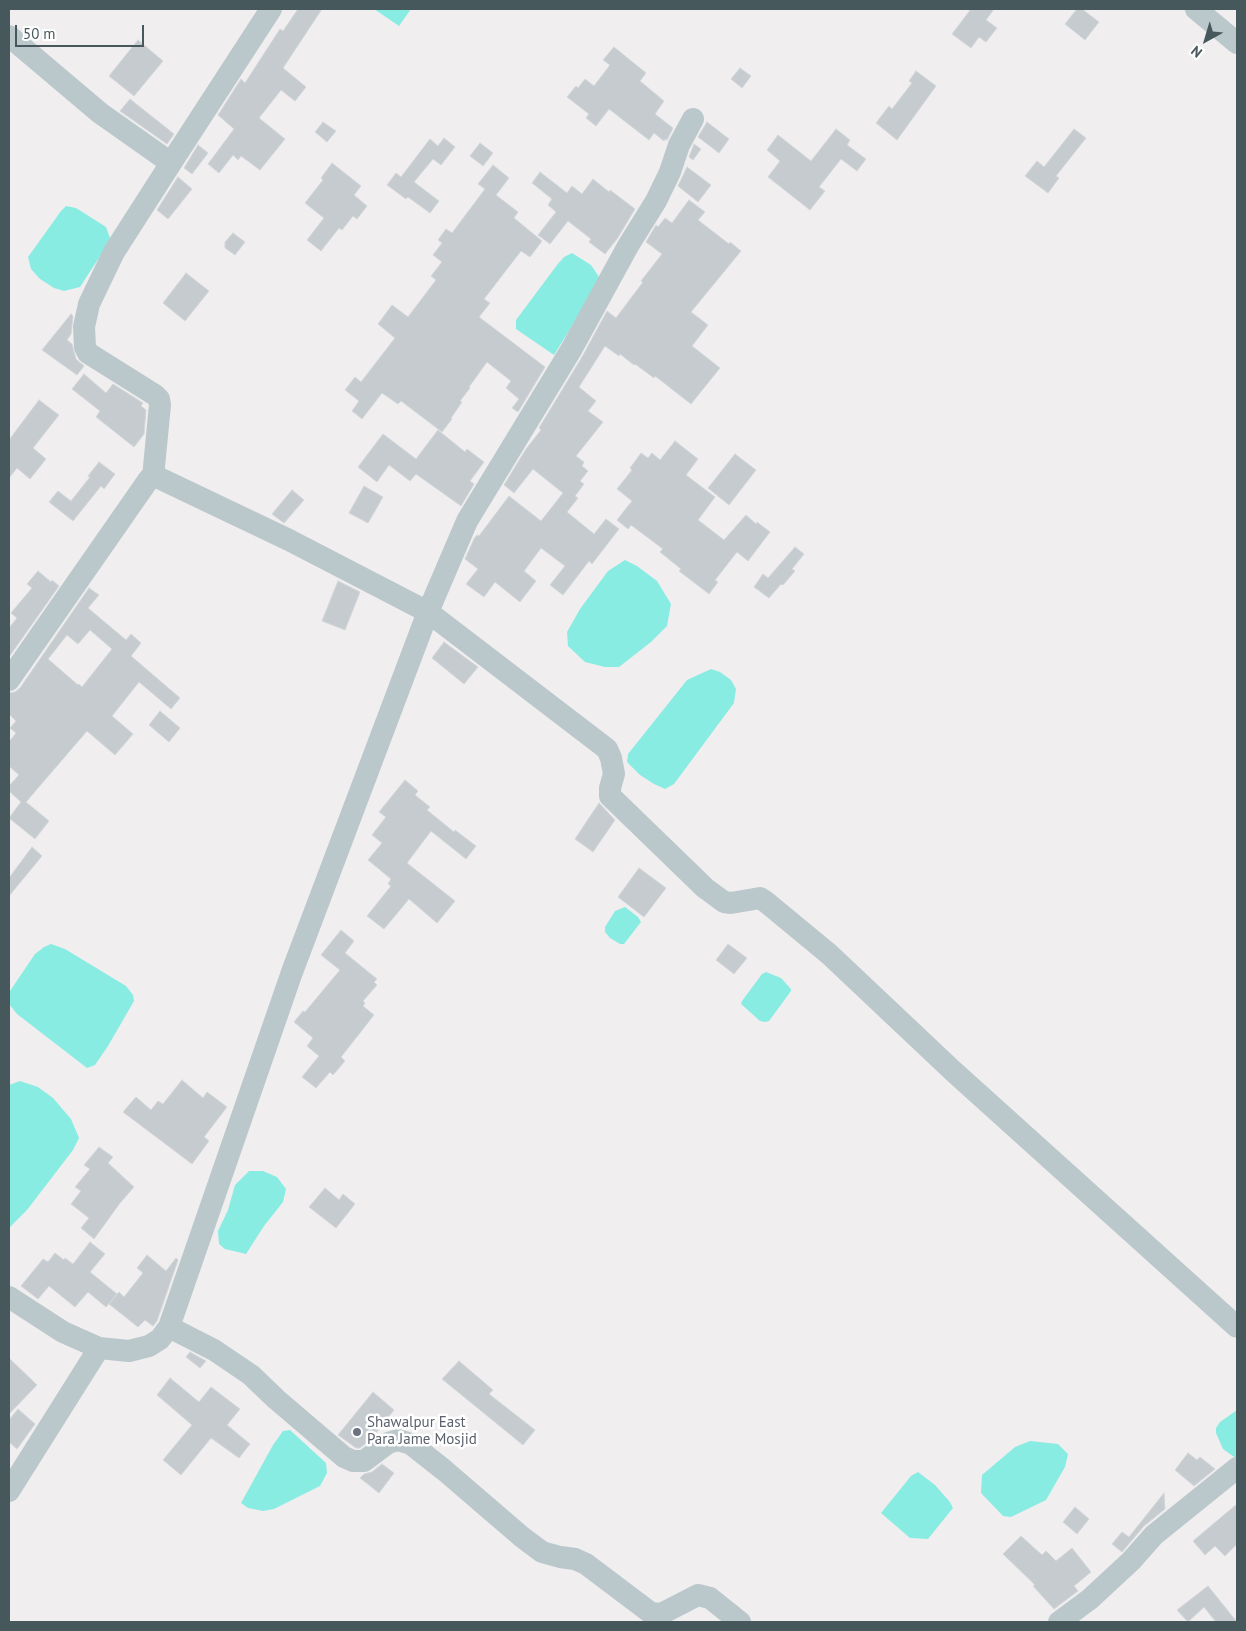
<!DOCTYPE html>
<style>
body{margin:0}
#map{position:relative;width:1246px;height:1631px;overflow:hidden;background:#f1eeef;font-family:"PT Sans",sans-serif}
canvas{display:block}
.frame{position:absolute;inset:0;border:10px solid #46585c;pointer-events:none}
.north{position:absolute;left:1181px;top:15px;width:50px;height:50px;-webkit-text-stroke:4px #fff;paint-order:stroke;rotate:219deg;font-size:14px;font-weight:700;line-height:20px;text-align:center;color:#46585c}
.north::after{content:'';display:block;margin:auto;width:18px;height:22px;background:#46585c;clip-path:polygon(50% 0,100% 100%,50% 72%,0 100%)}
.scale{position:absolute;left:15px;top:25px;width:129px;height:22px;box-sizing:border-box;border:2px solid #46585c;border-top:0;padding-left:6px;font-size:15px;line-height:18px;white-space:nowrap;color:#46585c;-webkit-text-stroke:4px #fff;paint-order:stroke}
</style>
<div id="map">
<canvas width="1246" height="1631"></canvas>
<div class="frame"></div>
<div class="north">N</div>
<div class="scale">50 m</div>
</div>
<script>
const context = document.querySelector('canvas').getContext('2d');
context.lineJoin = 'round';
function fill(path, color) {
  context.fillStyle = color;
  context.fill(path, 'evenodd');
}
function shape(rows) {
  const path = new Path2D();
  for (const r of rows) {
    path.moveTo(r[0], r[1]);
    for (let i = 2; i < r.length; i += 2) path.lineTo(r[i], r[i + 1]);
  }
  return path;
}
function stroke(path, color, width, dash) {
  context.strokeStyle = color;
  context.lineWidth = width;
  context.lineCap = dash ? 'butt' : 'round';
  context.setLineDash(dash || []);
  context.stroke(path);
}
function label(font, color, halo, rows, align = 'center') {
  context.font = font + ' "PT Sans",sans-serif';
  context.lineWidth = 5;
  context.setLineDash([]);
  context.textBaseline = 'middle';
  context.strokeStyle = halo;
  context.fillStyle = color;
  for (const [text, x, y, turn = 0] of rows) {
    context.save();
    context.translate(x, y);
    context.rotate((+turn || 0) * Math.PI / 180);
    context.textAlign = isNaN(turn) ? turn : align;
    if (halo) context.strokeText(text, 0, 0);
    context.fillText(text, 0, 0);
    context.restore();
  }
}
fill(shape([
 [374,9,411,9,399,26],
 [66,206,76,208,106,227,110,238,108,244,80,287,64,291,54,288,40,279,31,269,28,257,61,211],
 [572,253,591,265,599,277,596,287,554,355,516,329,516,320,557,265,564,257],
 [625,560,637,566,657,581,671,604,667,626,651,642,619,667,605,667,585,662,568,646,567,632,580,609,608,571],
 [711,669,720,672,731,680,736,689,734,703,674,784,665,789,654,784,640,775,627,762,628,754,687,680],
 [625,907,638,917,641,922,624,944,620,944,610,938,605,932,605,927,615,911],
 [51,944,65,949,126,986,133,995,134,1001,108,1046,95,1065,87,1068,17,1014,9,1004,10,991,35,954,44,947],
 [766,972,781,978,791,989,791,991,769,1021,765,1022,760,1021,741,1004,742,1001,762,974],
 [20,1081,38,1087,53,1098,71,1119,79,1138,73,1150,27,1210,9,1228,9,1085],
 [249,1171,263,1171,277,1177,286,1189,283,1202,264,1226,246,1254,225,1249,219,1244,218,1231,228,1210,235,1185],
 [1237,1410,1237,1459,1223,1449,1216,1433,1216,1428,1220,1422],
 [290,1430,326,1463,327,1473,320,1486,274,1509,263,1511,248,1508,241,1503,273,1445,283,1431],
 [1030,1441,1058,1444,1068,1454,1065,1467,1046,1500,1011,1517,1003,1516,981,1493,982,1475,1015,1447],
 [918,1472,935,1485,950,1502,953,1508,928,1539,910,1538,881,1513,911,1476]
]), '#89ece2');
const building = shape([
 [298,9,322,9,283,68,306,87,295,101,281,90,259,118,285,139,260,170,241,156,238,160,233,155,219,173,208,164,234,129,218,115,241,79,245,83,280,29,283,31,298,9],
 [971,9,994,9,986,20,997,28,986,42,979,37,971,48,952,34,971,9],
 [1077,9,1082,9,1099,22,1085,40,1065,24,1077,9],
 [138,40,163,61,134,96,109,76,138,40],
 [614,47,646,73,640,81,664,101,655,114,673,128,667,140,665,139,664,141,654,133,649,140,609,109,596,126,586,118,589,114,567,97,576,86,578,88,585,79,594,86,610,65,603,60,614,47],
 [740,68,751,76,742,88,731,79,740,68],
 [916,71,936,86,897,140,876,123,889,106,892,109,912,83,909,81,916,71],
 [130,99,174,134,167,144,120,111,130,99],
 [323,122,336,131,327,142,315,132,323,122],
 [707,122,729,139,719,153,698,137,707,122],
 [836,129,850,140,847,145,866,159,857,171,841,159,819,187,825,191,810,210,768,177,780,161,767,150,778,135,811,161,836,129],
 [1074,129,1086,138,1056,176,1059,178,1048,193,1025,176,1037,161,1044,167,1074,129],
 [444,138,455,147,441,165,433,159,414,182,439,201,430,213,408,197,406,199,387,185,396,173,401,177,430,139,438,146,444,138],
 [480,143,493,153,483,166,470,156,480,143],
 [694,144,701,149,693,160,689,157,694,144],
 [198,145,208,153,192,174,184,168,198,145],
 [332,163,361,186,354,195,367,206,357,219,353,216,342,230,339,228,321,251,307,240,324,218,305,203,323,180,321,178,332,163],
 [493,165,509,178,496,195,518,212,514,218,542,241,530,257,521,251,484,299,490,303,479,317,545,367,518,412,512,408,519,399,506,388,511,381,487,362,469,387,470,388,460,401,462,402,451,418,452,419,442,432,401,401,398,404,382,393,362,419,352,411,359,401,345,390,355,377,361,382,395,338,378,324,392,305,408,317,436,280,431,276,442,262,433,255,442,243,438,240,446,229,452,233,485,189,478,184,493,165],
 [687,167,711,185,698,202,678,186,687,167],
 [540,172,567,193,572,186,582,194,593,179,609,192,610,190,635,209,617,239,605,254,589,242,591,239,568,221,550,244,538,235,556,212,548,205,552,199,532,183,540,172],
 [178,177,192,189,168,219,157,210,178,177],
 [689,200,705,212,698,220,729,244,730,242,741,251,691,312,708,325,692,346,720,368,691,404,655,376,654,378,635,364,634,365,620,354,619,356,605,346,579,387,596,401,588,411,603,422,576,456,584,462,582,466,588,471,580,481,584,484,575,496,578,498,567,512,594,534,606,519,619,529,592,564,589,561,563,595,550,585,565,566,541,548,524,571,536,581,520,602,495,582,484,597,466,584,478,569,465,559,474,539,477,535,479,536,509,496,541,521,563,493,533,469,514,493,504,485,526,449,541,430,539,428,582,357,607,311,616,318,643,282,641,281,662,254,646,242,656,225,658,227,665,218,672,223,689,200],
 [233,233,245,242,235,255,225,248,225,242,233,233],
 [186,273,209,291,185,321,163,303,186,273],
 [71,314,73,316,71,334,67,340,72,344,76,359,84,366,77,375,42,350,71,314],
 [84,374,106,393,113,384,143,403,141,406,146,410,144,434,134,447,96,417,100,411,72,389,84,374],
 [39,400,59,415,33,448,46,459,30,479,17,468,9,478,9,440,39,400],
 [438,430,465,452,467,449,484,462,470,481,474,484,461,506,416,474,410,481,389,465,377,482,358,467,383,434,416,459,438,430],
 [675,441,698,459,686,475,715,497,698,520,724,540,746,515,756,524,757,522,770,532,748,561,737,552,715,580,718,582,709,594,679,571,681,569,660,552,663,549,631,525,628,529,617,520,632,501,617,489,632,470,630,468,641,453,648,458,652,453,660,460,675,441],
 [735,454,756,470,729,505,708,488,735,454],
 [99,462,115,474,104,489,101,486,73,521,49,502,58,491,71,501,90,477,88,476,99,462],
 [364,486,383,497,368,523,349,513,364,486],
 [292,490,304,500,284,523,272,514,292,490],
 [795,547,804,554,792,569,795,571,783,585,781,584,769,598,754,587,763,574,768,578,795,547],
 [38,571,51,582,52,580,59,586,9,657,9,628,17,618,11,613,32,588,27,584,38,571],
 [338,581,360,592,345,630,322,621,338,581],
 [89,588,99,595,88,608,126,640,131,634,141,643,131,656,180,698,171,709,139,682,112,716,133,734,115,755,87,731,26,802,49,821,35,839,9,818,21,802,9,791,9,786,19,775,9,766,9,742,16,733,10,728,16,721,9,714,9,693,15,692,20,688,89,588],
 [90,630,112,649,82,687,79,684,78,685,48,659,67,635,78,644,90,630],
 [444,642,478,667,464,684,432,658,444,642],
 [160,711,180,728,169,742,149,725,160,711],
 [405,780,418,791,415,795,430,807,427,810,454,832,455,830,476,846,466,859,431,831,407,863,455,901,437,923,409,899,384,929,367,916,391,886,388,884,391,879,368,860,382,843,372,835,386,817,379,812,405,780],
 [599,803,615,820,593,852,575,839,599,803],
 [32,847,42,856,9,896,9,878,32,847],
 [639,868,666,888,644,917,618,897,639,868],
 [341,930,354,941,345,953,377,979,374,982,377,985,363,1001,365,1003,363,1006,374,1015,341,1057,345,1061,333,1075,330,1072,316,1088,302,1077,319,1056,307,1046,313,1038,294,1022,303,1011,305,1012,340,970,321,955,341,930],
 [728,944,747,958,734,974,716,960,728,944],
 [182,1080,203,1098,207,1092,227,1107,204,1137,209,1141,192,1164,123,1112,136,1097,151,1110,158,1101,163,1104,182,1080],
 [99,1147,113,1157,108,1163,134,1187,120,1203,94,1239,81,1228,89,1218,71,1204,81,1191,75,1187,90,1169,84,1165,99,1147],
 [325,1188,339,1200,343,1194,355,1204,336,1228,309,1207,325,1188],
 [90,1242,105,1254,90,1272,117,1294,106,1307,88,1292,75,1307,49,1286,38,1299,21,1286,43,1259,48,1262,55,1253,64,1260,65,1258,73,1264,90,1242],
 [147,1255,166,1271,176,1258,178,1260,157,1321,153,1326,145,1320,138,1327,109,1304,119,1292,124,1297,143,1273,137,1268,147,1255],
 [190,1352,206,1361,200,1368,186,1357,190,1352],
 [9,1358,37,1385,9,1414,9,1358],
 [459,1361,493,1390,489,1394,535,1430,523,1445,442,1379,459,1361],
 [170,1378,199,1402,211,1387,240,1409,227,1425,250,1444,239,1458,211,1438,181,1475,163,1460,192,1425,157,1395,170,1378],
 [373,1392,394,1410,371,1439,360,1448,356,1448,338,1435,373,1392],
 [18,1409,35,1424,17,1449,9,1442,9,1420,18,1409],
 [1188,1453,1197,1460,1200,1457,1215,1469,1194,1486,1175,1470,1188,1453],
 [382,1464,394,1473,379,1493,360,1478,364,1474,372,1472,382,1464],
 [1164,1493,1165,1509,1144,1526,1122,1552,1112,1544,1122,1532,1129,1537,1164,1493],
 [1237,1504,1237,1544,1225,1556,1215,1546,1205,1555,1193,1541,1237,1504],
 [1075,1507,1089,1519,1077,1534,1063,1522,1075,1507],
 [1021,1536,1042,1555,1046,1551,1056,1561,1072,1548,1091,1572,1074,1586,1078,1591,1054,1609,1033,1586,1035,1585,1003,1554,1021,1536],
 [1208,1586,1237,1622,1216,1622,1204,1607,1188,1622,1177,1610,1208,1586]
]);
fill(building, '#c5cbce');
stroke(building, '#d2d7da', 1);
stroke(shape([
 [1196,9,1237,43],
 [9,36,100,113,171,163,271,9],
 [153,477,160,405,159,399,155,395,88,353,85,347,84,327,89,304,114,252,171,163],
 [9,680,149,479,153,477,159,478,289,540,428,612,607,749,611,758,614,774,610,788,610,796,705,888,724,902,731,903,760,898,766,902,829,954,953,1071,1237,1327],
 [9,1297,63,1332,99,1348,129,1351,149,1346,160,1339,169,1327,292,972,428,612,467,521,571,350,628,246,656,201,670,172,679,145,693,119],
 [169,1327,214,1350,251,1375,276,1399,344,1457,353,1461,364,1461,388,1443,398,1440,411,1444,444,1470,522,1537,542,1552,560,1557,575,1559,586,1564,651,1613,661,1614,698,1595,710,1598,740,1622],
 [9,1491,99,1348],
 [1059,1622,1090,1599,1131,1561,1154,1535,1237,1468]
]), '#bac8cb', 22);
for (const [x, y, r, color] of [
 [357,1432,5,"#6b7280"]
]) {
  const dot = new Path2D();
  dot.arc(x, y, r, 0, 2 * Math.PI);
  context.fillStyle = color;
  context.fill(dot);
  stroke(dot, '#fff', 2);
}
label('15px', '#5b616d', '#fff', [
 ["Shawalpur East",367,1423],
 ["Para Jame Mosjid",367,1440]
], 'left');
</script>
